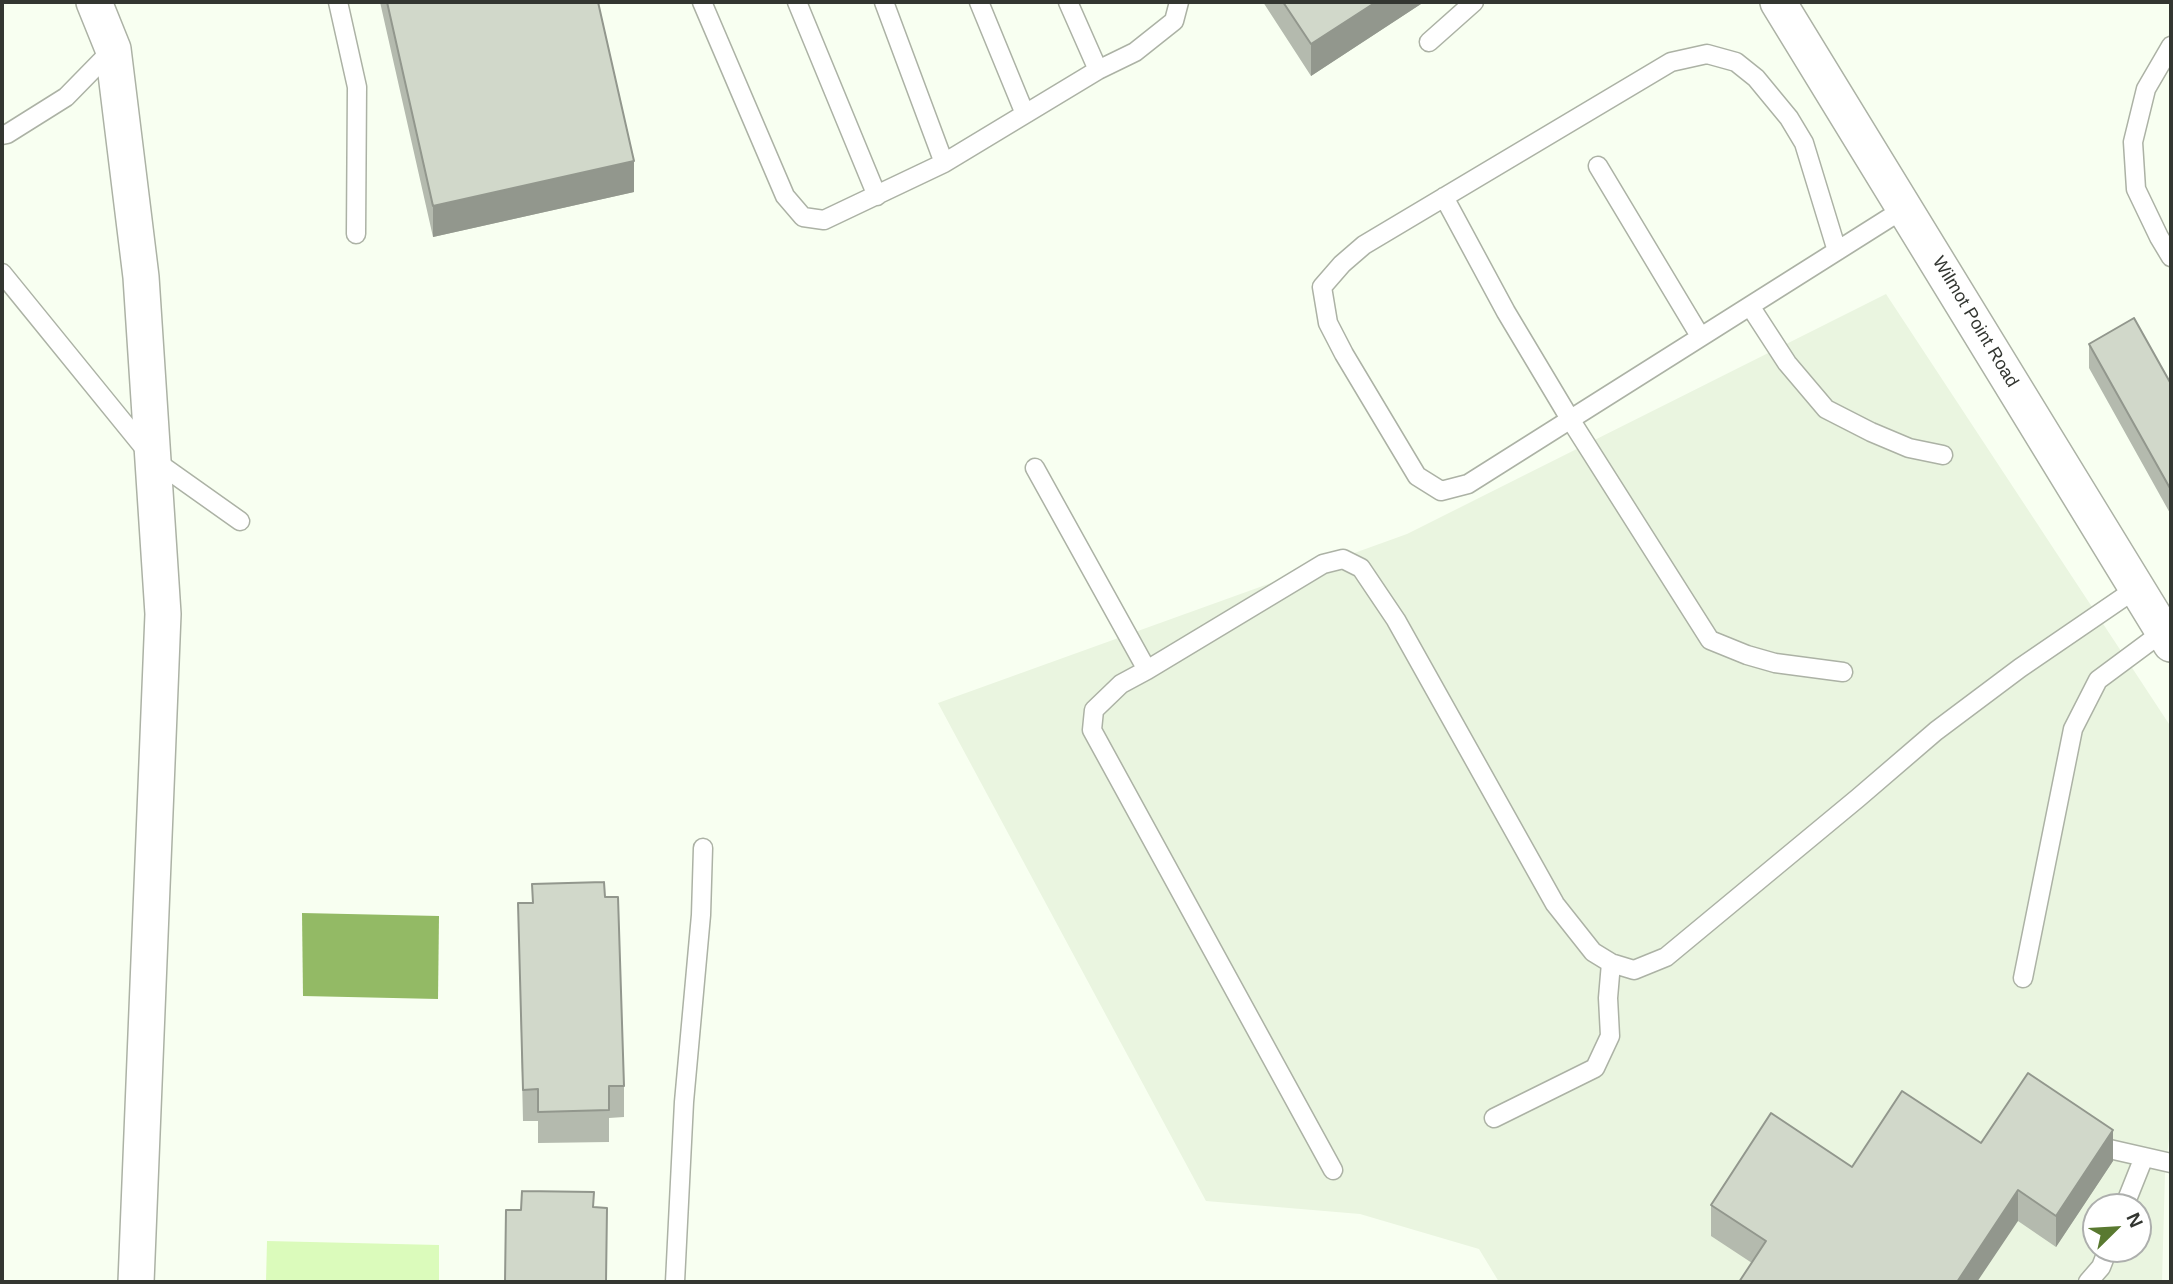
<!DOCTYPE html>
<style>
body{margin:0}
#map{position:relative;width:2173px;height:1284px;overflow:hidden;background:#f8fff1;font-family:Arial,sans-serif}
canvas{display:block}
.frame{position:absolute;inset:0;border:4px solid #333631;pointer-events:none}
.north{position:absolute;left:2082px;top:1193px;width:70px;height:70px;box-sizing:border-box;background:#fff;border:2px solid #adafad;border-radius:50%;rotate:66deg;font-size:19px;font-weight:700;line-height:28px;text-align:center;color:#333631}
.north::after{content:'';display:block;margin:auto;width:24px;height:32px;background:#597930;clip-path:polygon(50% 0,100% 100%,50% 72%,0 100%)}
</style>
<div id="map">
<canvas width="2173" height="1284"></canvas>
<div class="frame"></div>
<div class="north">N</div>
</div>
<script>
const context = document.querySelector('canvas').getContext('2d');
context.lineJoin = 'round';
function fill(path, color) {
  context.fillStyle = color;
  context.fill(path, 'evenodd');
}
function shape(rows) {
  const path = new Path2D();
  for (const r of rows) {
    path.moveTo(r[0], r[1]);
    for (let i = 2; i < r.length; i += 2) path.lineTo(r[i], r[i + 1]);
  }
  return path;
}
function stroke(path, color, width, dash) {
  context.strokeStyle = color;
  context.lineWidth = width;
  context.lineCap = dash ? 'butt' : 'round';
  context.setLineDash(dash || []);
  context.stroke(path);
}
function label(font, color, halo, rows, align = 'center') {
  context.font = font + ' Arial,sans-serif';
  context.lineWidth = 5;
  context.setLineDash([]);
  context.textBaseline = 'middle';
  context.strokeStyle = halo;
  context.fillStyle = color;
  for (const [text, x, y, turn = 0] of rows) {
    context.save();
    context.translate(x, y);
    context.rotate((+turn || 0) * Math.PI / 180);
    context.textAlign = isNaN(turn) ? turn : align;
    if (halo) context.strokeText(text, 0, 0);
    context.fillText(text, 0, 0);
    context.restore();
  }
}
fill(shape([
 [1886,294,2171,727,2171,1122,2165,1172,2162,1282,1499,1282,1479,1249,1360,1214,1206,1201,938,703,1407,534],
 [2096,1207,2138,1207,2138,1249,2096,1249]
]), '#eaf5e0');
fill(shape([
 [267,1241,439,1245,439,1282,266,1282]
]), '#dbfbbb');
fill(shape([
 [302,913,439,916,438,999,303,996]
]), '#93ba65');
const service = shape([
 [338,2,357,87,356,234],
 [702,2,785,196,803,217,824,220,944,163,1098,70,1135,52,1174,21,1179,2],
 [797,2,877,196],
 [884,2,944,163],
 [979,2,1025,114],
 [1068,2,1098,70],
 [1429,42,1474,2],
 [2171,46,2146,89,2133,142,2136,189,2159,237,2171,257],
 [2,135,7,134,66,97,113,49],
 [1598,166,1700,336],
 [1444,197,1506,312,1570,419,1710,640,1747,655,1775,663,1843,672],
 [1837,251,1804,143,1789,118,1756,78,1736,62,1707,54,1671,62,1364,245,1342,264,1322,287,1328,323,1344,354,1417,476,1441,491,1468,484,1905,208],
 [2,273,154,460,240,521],
 [1750,306,1787,363,1826,409,1871,432,1909,448,1943,455],
 [1035,468,1147,670],
 [2023,978,2073,729,2098,680,2164,631],
 [1494,1118,1595,1068,1610,1036,1608,998,1611,963],
 [2105,1148,2171,1163],
 [1333,1170,1092,730,1094,710,1121,684,1147,670,1323,564,1343,559,1361,568,1396,620,1555,904,1593,952,1611,963,1634,970,1666,957,1858,798,1936,731,2020,668,2137,588],
 [2124,1207,2144,1157],
 [675,1282,684,1102,701,915,703,848],
 [2088,1282,2101,1267,2108,1249]
]);
const minor = shape([
 [94,2,113,49,141,277,163,614,136,1282],
 [1778,2,2171,644]
]);
stroke(service, '#acb2a5', 21);
stroke(minor, '#acb2a5', 38);
stroke(service, '#fff', 18);
stroke(minor, '#fff', 35);
fill(shape([
 [380,2,598,2,634,192,433,237],
 [1263,2,1424,2,1311,76],
 [2089,344,2171,384,2171,515,2089,368],
 [532,884,624,1086,624,1117,609,1118,609,1142,538,1143,538,1121,523,1121,518,903,532,903],
 [1981,1143,2113,1161,2056,1247,2018,1221,1752,1263,1711,1236,1711,1205,1852,1167]
]), '#b4baae');
fill(shape([
 [1376,2,1424,2,1311,76,1311,44],
 [634,161,634,192,433,237,433,206],
 [2113,1130,2113,1161,2056,1247,2056,1216],
 [2018,1190,2018,1221,1977,1282,1957,1282]
]), '#92978d');
const building = shape([
 [387,2,598,2,634,161,433,206,387,2],
 [1283,2,1376,2,1311,44,1283,2],
 [2134,318,2171,384,2171,490,2089,344,2134,318],
 [604,882,605,897,618,897,624,1086,609,1086,609,1110,538,1112,538,1089,523,1090,518,903,533,903,532,884,604,882],
 [2028,1073,2113,1130,2056,1216,2018,1190,1957,1282,1739,1282,1766,1241,1711,1205,1771,1113,1852,1167,1902,1091,1981,1143,2028,1073],
 [522,1191,594,1192,593,1207,607,1208,606,1282,505,1282,506,1210,521,1210,522,1191]
]);
fill(building, '#d1d8ca');
stroke(building, '#92978d', 2);
label('18px', '#333631', '#fff', [
 ["Wilmot Point Road",1975,322,59]
]);
</script>
